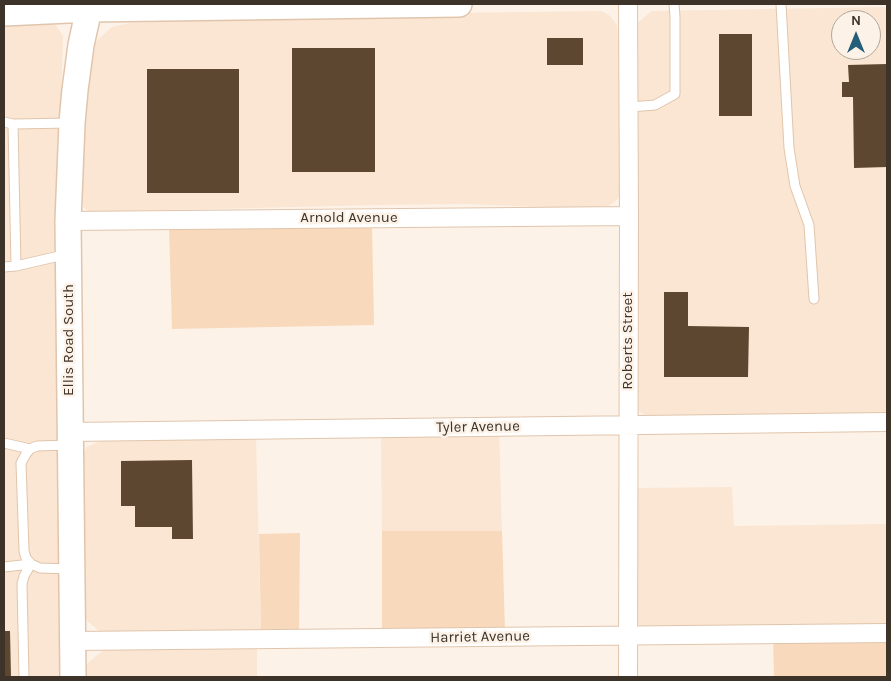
<!DOCTYPE html>
<style>
body{margin:0}
#map{position:relative;width:891px;height:681px;overflow:hidden;background:#fdf2e7;font-family:Karla,sans-serif}
canvas{display:block}
.frame{position:absolute;inset:0;border:5px solid #3d3329;pointer-events:none}
.north{position:absolute;left:831px;top:10px;width:50px;height:50px;box-sizing:border-box;background:#fdf2e7;border:1px solid #b0a69b;border-radius:50%;rotate:0deg;font-size:14px;font-weight:700;line-height:20px;text-align:center;color:#3d3329}
.north::after{content:'';display:block;margin:auto;width:18px;height:22px;background:#255e78;clip-path:polygon(50% 0,100% 100%,50% 72%,0 100%)}
</style>
<div id="map">
<canvas width="891" height="681"></canvas>
<div class="frame"></div>
<div class="north">N</div>
</div>
<script>
const context = document.querySelector('canvas').getContext('2d');
context.lineJoin = 'round';
function fill(path, color) {
  context.fillStyle = color;
  context.fill(path, 'evenodd');
}
function shape(rows) {
  const path = new Path2D();
  for (const r of rows) {
    path.moveTo(r[0], r[1]);
    for (let i = 2; i < r.length; i += 2) path.lineTo(r[i], r[i + 1]);
  }
  return path;
}
function stroke(path, color, width, dash) {
  context.strokeStyle = color;
  context.lineWidth = width;
  context.lineCap = dash ? 'butt' : 'round';
  context.setLineDash(dash || []);
  context.stroke(path);
}
function label(font, color, halo, rows, align = 'center') {
  context.font = font + ' Karla,sans-serif';
  context.lineWidth = 5;
  context.setLineDash([]);
  context.textBaseline = 'middle';
  context.strokeStyle = halo;
  context.fillStyle = color;
  for (const [text, x, y, turn = 0] of rows) {
    context.save();
    context.translate(x, y);
    context.rotate((+turn || 0) * Math.PI / 180);
    context.textAlign = isNaN(turn) ? turn : align;
    if (halo) context.strokeText(text, 0, 0);
    context.fillText(text, 0, 0);
    context.restore();
  }
}
fill(shape([
 [887,7,887,414,648,417,640,412,634,401,637,23,652,11],
 [841,20,871,20,871,50,841,50],
 [602,11,610,16,617,25,618,38,620,107,619,198,610,205,602,209,463,204,376,205,89,212,78,202,89,58,95,42,112,27,130,23,374,14],
 [39,19,56,25,63,36,58,221,64,677,4,677,4,20],
 [499,432,502,531,382,531,381,433],
 [256,436,261,631,173,635,99,631,84,618,80,457,87,447,107,438],
 [732,487,734,526,887,524,887,625,648,629,639,626,634,612,634,488],
 [257,646,257,677,82,677,82,668,106,648]
]), '#fae6d3');
fill(shape([
 [372,225,374,325,172,329,169,228],
 [382,531,502,531,505,631,382,632],
 [300,533,299,631,261,631,259,534],
 [773,639,887,639,887,677,774,677]
]), '#f8d9bc');
fill(shape([
 [719,34,752,34,752,116,719,116],
 [547,38,583,38,583,65,547,65],
 [292,48,375,48,375,172,292,172],
 [887,64,887,167,854,168,853,97,842,97,842,82,849,82,848,65],
 [147,69,239,69,239,193,147,193],
 [664,292,688,292,688,326,749,327,748,377,664,377],
 [192,460,193,539,172,539,172,527,135,527,135,506,121,506,121,461],
 [4,631,10,631,11,677,4,677]
]), '#5d4731');
const lane = shape([
 [781,4,789,148,795,186,809,225,814,299],
 [629,107,655,105,675,94,675,17,674,4],
 [4,122,13,124,71,123],
 [13,124,16,266],
 [4,267,16,266,68,254],
 [4,443,30,449],
 [70,445,37,446,30,449,26,454,21,463,24,551,26,558,31,564,40,568,70,569],
 [4,567,31,564],
 [24,677,22,584,24,576,31,564]
]);
const street = shape([
 [68,221,629,216],
 [69,432,887,422],
 [73,641,887,633],
 [628,677,629,216,628,4]
]);
const secondary = shape([
 [4,13,90,9,459,4],
 [73,677,68,221,72,123,75,90,81,45,90,4]
]);
stroke(lane, '#e0c5ac', 11);
stroke(street, '#e0c5ac', 20);
stroke(secondary, '#e0c5ac', 28);
stroke(lane, '#fff', 9);
stroke(street, '#fff', 18);
stroke(secondary, '#fff', 25);
label('15px', '#3d3329', '#fdf2e7', [
 ["Arnold Avenue",349,218],
 ["Ellis Road South",69,340,-90],
 ["Roberts Street",628,341,-90],
 ["Tyler Avenue",478,427,-1],
 ["Harriet Avenue",480,637,-1]
]);
</script>
